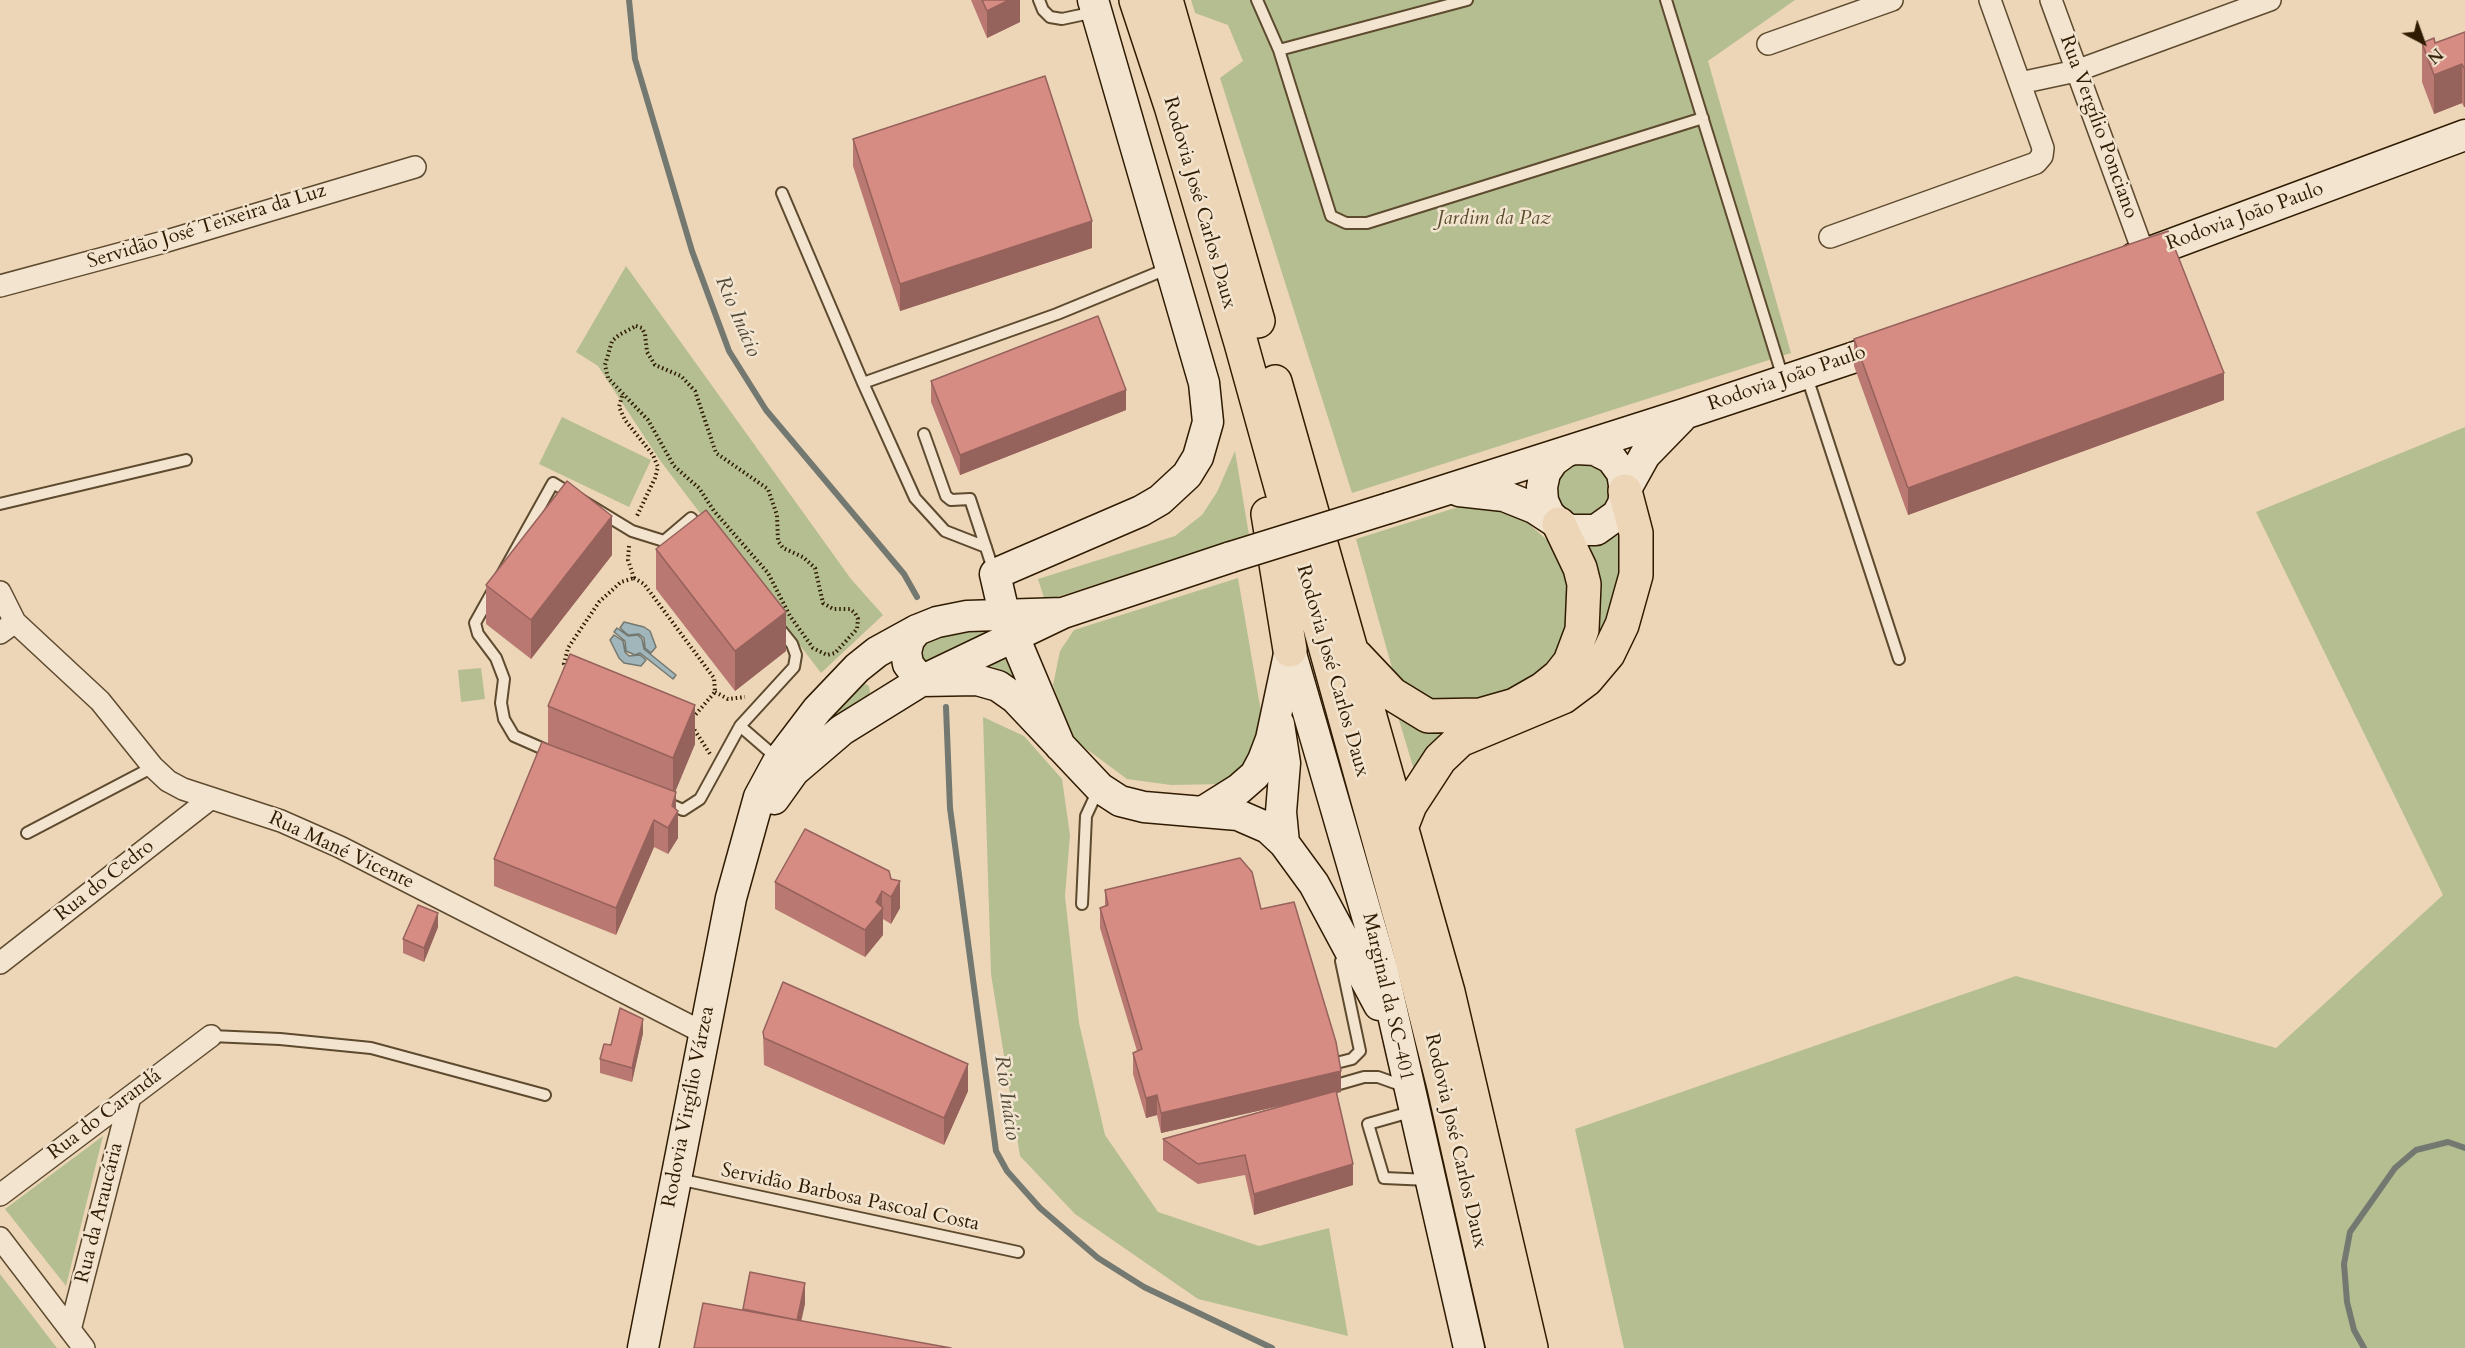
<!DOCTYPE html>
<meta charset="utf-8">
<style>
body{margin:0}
#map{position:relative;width:2465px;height:1348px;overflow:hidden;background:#edd6b7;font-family:Cardo,serif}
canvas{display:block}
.north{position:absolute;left:2393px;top:12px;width:60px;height:60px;-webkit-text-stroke:4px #f3e4d0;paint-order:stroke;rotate:139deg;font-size:16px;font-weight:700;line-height:24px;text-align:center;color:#2f1b01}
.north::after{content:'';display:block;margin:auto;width:21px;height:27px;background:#2f1b01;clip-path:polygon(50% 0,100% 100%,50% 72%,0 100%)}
</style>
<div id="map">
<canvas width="2465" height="1348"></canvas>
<div class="north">N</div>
</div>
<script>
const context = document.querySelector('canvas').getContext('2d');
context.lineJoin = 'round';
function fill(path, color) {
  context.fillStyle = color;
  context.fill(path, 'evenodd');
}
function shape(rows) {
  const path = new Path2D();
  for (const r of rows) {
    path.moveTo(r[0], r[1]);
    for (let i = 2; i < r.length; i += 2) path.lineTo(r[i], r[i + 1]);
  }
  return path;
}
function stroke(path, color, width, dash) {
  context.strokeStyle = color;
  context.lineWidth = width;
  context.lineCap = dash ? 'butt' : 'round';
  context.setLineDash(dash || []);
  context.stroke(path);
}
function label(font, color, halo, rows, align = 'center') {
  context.font = font + ' Cardo,serif';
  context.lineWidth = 5;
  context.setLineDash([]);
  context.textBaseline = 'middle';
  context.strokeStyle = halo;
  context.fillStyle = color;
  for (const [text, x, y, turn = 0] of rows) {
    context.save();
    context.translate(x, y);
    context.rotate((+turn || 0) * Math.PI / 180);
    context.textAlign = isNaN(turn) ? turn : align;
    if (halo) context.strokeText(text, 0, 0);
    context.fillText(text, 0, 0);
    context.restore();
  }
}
fill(shape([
 [1191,0,1795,0,1708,61,1791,353,1352,493,1220,78,1243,61,1228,25,1195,13],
 [626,266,851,579,883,615,821,673,659,459,598,366,576,352],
 [562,417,651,460,629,507,539,464],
 [2465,427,2465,1348,1624,1348,1575,1129,2016,976,2276,1048,2443,895,2256,512],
 [1235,451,1249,535,1045,601,1038,579,1175,536,1202,515,1217,492],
 [1591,463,1608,473,1613,503,1582,523,1559,508,1556,482,1560,474,1574,464],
 [1474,502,1515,512,1562,553,1575,619,1549,670,1525,690,1474,705,1439,705,1411,693,1392,668,1356,539],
 [1624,532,1625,561,1600,643,1592,646,1578,545,1602,544],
 [1238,578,1264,729,1247,766,1225,784,1171,785,1127,779,1073,739,1053,685,1060,651,1074,630],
 [966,627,993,630,928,664,921,658,921,651,925,643,935,634],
 [1008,651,1016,675,1011,677,985,663],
 [481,668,485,699,461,702,458,670],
 [866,684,869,686,870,692,867,700,828,726,821,723,852,685],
 [1393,700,1421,723,1440,733,1417,780],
 [983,717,1024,736,1062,779,1070,835,1065,896,1079,1023,1105,1135,1158,1212,1259,1246,1329,1228,1348,1336,1198,1299,1075,1214,1020,1156,991,974],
 [103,1136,66,1286,5,1209],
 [0,1274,57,1348,0,1348]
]), '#b5be91');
const water = shape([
 [624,622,644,627,650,631,656,647,651,653,645,648,644,638,639,634,628,635,620,628,624,622],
 [617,628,628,636,638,635,642,639,644,649,676,675,673,679,640,653,635,655,626,651,625,641,614,632,617,628],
 [614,635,623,641,625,652,629,656,640,655,646,660,641,666,624,663,619,658,610,640,614,635]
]);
fill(water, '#a0b6bb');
stroke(water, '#737871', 1.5);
stroke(shape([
 [629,0,635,59,692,251,729,351,766,410,904,574,917,597],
 [946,707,950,808,996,1151,1007,1171,1040,1208,1098,1258,1144,1287,1272,1348],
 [2364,1348,2354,1330,2347,1302,2344,1264,2350,1232,2395,1168,2416,1150,2448,1142,2465,1148]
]), '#737871', 6);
const service = shape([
 [1039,0,1043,10,1050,17,1062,19,1095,12],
 [1257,0,1279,50,1331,216,1346,223,1367,223,1703,118],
 [1666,0,1783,378],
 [1279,50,1467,0],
 [782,193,863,383,915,498,945,531,986,547],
 [1806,374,1899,659],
 [863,383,1057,314,1169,268],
 [924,434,946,496,951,500,970,499,994,572],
 [553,483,632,531,664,541,691,518,792,644,796,655,794,667,740,726,700,799,683,810,514,736,504,719,501,703,504,679,496,658,478,634,475,623,553,483],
 [0,504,186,460],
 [740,726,778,759],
 [27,833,153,767],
 [1082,904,1086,816,1099,788],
 [211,1036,280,1039,371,1048,545,1095],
 [1328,1065,1352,1059,1360,1051,1341,961],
 [1329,1087,1364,1077,1378,1077,1406,1087],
 [1414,1111,1368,1124,1384,1178,1429,1180],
 [678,1179,1018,1252]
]);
const minor = shape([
 [2051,0,2144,254],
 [1768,44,1892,0],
 [2020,83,2076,71,2270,0],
 [1830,237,2036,163,2042,156,2043,148,1990,0],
 [0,286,160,243,415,167],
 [0,592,15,622,100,701,153,767,168,781,183,789,281,821,340,847,704,1033],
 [0,633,15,622],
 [0,963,210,799],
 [0,1195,211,1036],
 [0,1238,84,1348],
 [70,1330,130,1097]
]);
const secondary = shape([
 [2134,258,2465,135],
 [1564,453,1553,461,1545,473,1542,487,1543,501,1549,514,1559,524,1570,530,1596,530,1617,515,1623,504,1625,491,1622,473,1611,458,1595,450,1577,449],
 [1459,491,1504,496,1534,508,1557,523],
 [1625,491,1645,455,1681,418],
 [1389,508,1684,414,1894,344],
 [917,630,909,640,906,652,908,664,921,681,977,680,998,686,1015,698,1100,788,1120,801,1144,807,1238,815,1268,828,1284,843,1314,884,1379,1005],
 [1290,650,1383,971,1469,1348],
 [1279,724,1285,763,1281,812,1284,843],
 [1060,746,1004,613,995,574,1141,511,1160,500,1187,475,1198,457,1208,422,1204,383,1093,0],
 [774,799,794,771,842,730,921,681,1063,613,1231,557],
 [1204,811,1239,789,1255,775,1263,760,1271,739,1289,654],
 [643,1348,731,898,759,797,779,760,817,710,857,668,877,652,917,630,937,622,967,616,1063,613]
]);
const trunk = shape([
 [1136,0,1171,106,1241,343,1409,948,1444,1087,1503,1348],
 [1166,0,1258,321],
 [1275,382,1448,992,1531,1348],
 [1268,514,1290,650],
 [1356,656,1392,694,1428,716,1480,715,1515,705,1543,689,1559,676,1570,662,1582,630,1584,584,1580,568,1559,524],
 [1401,828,1410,805,1440,759,1460,740,1563,697,1587,679,1608,654,1622,625,1636,575,1636,533,1625,491]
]);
stroke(service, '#5e4a2e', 14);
stroke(minor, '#5e4a2e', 24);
stroke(secondary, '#2f1b01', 33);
stroke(trunk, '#2f1b01', 36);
stroke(shape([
 [636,326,642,328,645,334,647,352,655,365,681,376,695,391,716,453,768,489,777,515,778,541,783,548,803,557,815,568,823,603,833,609,850,609,855,613,858,619,857,629,835,653,827,655,813,648,790,616,768,573,714,511,699,488,674,466,648,420,608,378,605,365,612,341,619,335,636,326],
 [622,396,619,407,625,420,653,455,658,467,655,478,636,518],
 [629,546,628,560,634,578],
 [634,578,644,584,714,678,715,692,689,722,673,721,570,676,564,664,568,648,599,602,621,582,634,578],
 [715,692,728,699,745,697],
 [692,726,710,754]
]), '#2f1b01', 4, [1.5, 3]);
stroke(service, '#f3e4d0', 10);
stroke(minor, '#f3e4d0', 21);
stroke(secondary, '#f3e4d0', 30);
stroke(trunk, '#edd6b7', 33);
const secondaryBridge = shape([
 [1231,557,1389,508]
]);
stroke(secondaryBridge, '#2f1b01', 33, []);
stroke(secondaryBridge, '#f3e4d0', 30);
fill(shape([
 [971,0,1020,0,1020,22,987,38],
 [2465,32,2464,107,2462,103,2434,114,2422,82,2422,43,2435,43],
 [853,139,1092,248,900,311,853,166],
 [1854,339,2224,400,1908,515,1854,366],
 [931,381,1126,410,960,475,931,402],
 [656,549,786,651,735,691,656,589],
 [612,555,531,659,486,624,486,585],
 [548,706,695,744,675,792,678,838,668,854,654,847,616,935,494,886,494,859,548,744],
 [891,879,900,908,891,924,883,919,883,935,865,957,775,909,775,882],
 [1105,890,1341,1092,1337,1093,1353,1185,1254,1215,1245,1175,1198,1184,1163,1160,1163,1139,1301,1101,1161,1133,1157,1115,1146,1118,1133,1074,1133,1053,1137,1051,1100,928,1100,908,1105,906],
 [438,927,424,962,403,953,403,939],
 [763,1032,968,1091,944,1145,764,1065],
 [643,1033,632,1082,600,1073,600,1059,611,1045]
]), '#b97871');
fill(shape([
 [1009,0,1020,0,1020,22,987,38,987,11],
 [2462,64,2462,103,2434,114,2434,75],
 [2464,68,2465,68,2465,107,2464,107],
 [1092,221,1092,248,900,311,900,284],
 [2224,373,2224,400,1908,515,1908,488],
 [1126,390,1126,410,960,475,960,455],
 [612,516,612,555,531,659,531,620],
 [786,612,786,651,735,691,735,651],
 [695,705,695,744,673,797,673,758],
 [676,792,676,814,678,811,678,838,668,854,668,828,672,806],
 [654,820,654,847,616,935,616,908],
 [900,881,900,908,891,924,891,897],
 [882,891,882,910,883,908,883,935,865,957,865,930,876,902],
 [438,913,438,927,424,962,424,948],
 [643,1019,643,1033,632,1082,632,1068],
 [968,1064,968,1091,944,1145,944,1118],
 [1341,1071,1341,1092,1161,1133,1161,1113],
 [1157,1095,1157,1115,1146,1118,1146,1098],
 [1353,1164,1353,1185,1254,1215,1254,1194],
 [805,1283,805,1304,797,1341,797,1320]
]), '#96625c');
const building = shape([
 [982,0,1009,0,987,11,982,0],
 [2465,32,2465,68,2464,68,2462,64,2434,75,2422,43,2434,38,2435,43,2465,32],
 [1045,76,1092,221,900,284,853,139,1045,76],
 [2168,231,2224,373,1908,488,1854,339,2168,231],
 [1098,316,1126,390,960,455,931,381,1098,316],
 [567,481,612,516,531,620,486,585,567,481],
 [706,510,786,612,735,651,656,549,706,510],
 [570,654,695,705,673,758,548,706,570,654],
 [542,742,676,792,672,806,678,811,668,828,654,820,616,908,494,859,542,742],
 [805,829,889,871,891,879,900,881,891,897,882,891,876,902,883,908,865,930,775,882,805,829],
 [1240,858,1252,872,1261,909,1294,902,1336,1042,1341,1071,1161,1113,1157,1095,1146,1098,1133,1053,1142,1049,1100,908,1108,905,1105,890,1240,858],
 [418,905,438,913,424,948,403,939,418,905],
 [783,982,968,1064,944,1118,764,1038,763,1032,783,982],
 [620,1008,643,1019,632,1068,600,1059,604,1044,611,1045,620,1008],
 [1336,1091,1353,1164,1254,1194,1245,1155,1198,1164,1163,1139,1336,1091],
 [750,1272,805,1283,797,1320,743,1309,750,1272],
 [703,1303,951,1348,694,1348,703,1303]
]);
fill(building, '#d78c83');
stroke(building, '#96625c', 1.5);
label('20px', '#2f1b01', '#f3e4d0', [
 ["Rua Vergílio Ponciano",2098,127,70],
 ["Rodovia José Carlos Daux",1199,203,74],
 ["Rodovia João Paulo",2245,217,-20],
 ["Servidão José Teixeira da Luz",207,227,-17],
 ["Rodovia João Paulo",1787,379,-19],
 ["Rodovia José Carlos Daux",1332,671,74],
 ["Rua Mané Vicente",341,851,25],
 ["Rua do Cedro",105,881,-38],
 ["Marginal da SC-401",1387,997,77],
 ["Rodovia Virgílio Várzea",689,1107,-79],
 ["Rua do Carandá",105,1115,-37],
 ["Rodovia José Carlos Daux",1455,1141,77],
 ["Servidão Barbosa Pascoal Costa",850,1198,12],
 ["Rua da Araucária",100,1213,-76]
]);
label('italic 20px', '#574c2c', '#f3e4d0', [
 ["Jardim da Paz",1494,219]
]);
label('italic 21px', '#514a39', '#f3e4d0', [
 ["Rio Inácio",737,317,67],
 ["Rio Inácio",1006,1098,82]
]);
</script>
